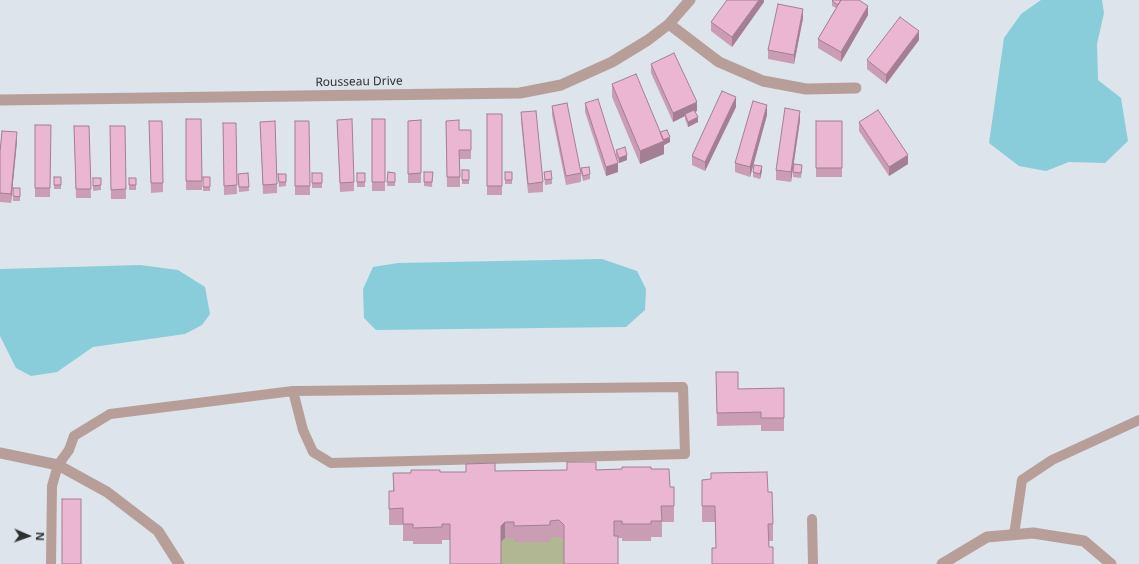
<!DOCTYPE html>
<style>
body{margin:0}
#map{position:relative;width:1139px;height:564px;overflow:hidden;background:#dde4eb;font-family:"Noto Sans",sans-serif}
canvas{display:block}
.north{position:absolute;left:8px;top:516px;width:40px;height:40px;-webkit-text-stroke:3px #dde4eb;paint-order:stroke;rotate:92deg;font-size:11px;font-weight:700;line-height:16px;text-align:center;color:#2d3032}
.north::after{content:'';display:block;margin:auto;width:14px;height:18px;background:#2d3032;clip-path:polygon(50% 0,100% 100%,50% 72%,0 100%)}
</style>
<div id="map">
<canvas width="1139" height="564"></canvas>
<div class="north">N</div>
</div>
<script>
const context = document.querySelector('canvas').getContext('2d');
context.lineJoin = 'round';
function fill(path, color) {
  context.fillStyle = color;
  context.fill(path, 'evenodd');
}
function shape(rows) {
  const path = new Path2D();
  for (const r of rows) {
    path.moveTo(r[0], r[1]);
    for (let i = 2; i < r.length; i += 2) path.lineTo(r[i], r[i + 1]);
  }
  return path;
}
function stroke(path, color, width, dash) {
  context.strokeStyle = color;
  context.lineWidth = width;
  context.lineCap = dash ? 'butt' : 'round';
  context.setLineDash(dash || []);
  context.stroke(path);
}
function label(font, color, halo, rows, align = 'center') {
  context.font = font + ' "Noto Sans",sans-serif';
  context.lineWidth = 3;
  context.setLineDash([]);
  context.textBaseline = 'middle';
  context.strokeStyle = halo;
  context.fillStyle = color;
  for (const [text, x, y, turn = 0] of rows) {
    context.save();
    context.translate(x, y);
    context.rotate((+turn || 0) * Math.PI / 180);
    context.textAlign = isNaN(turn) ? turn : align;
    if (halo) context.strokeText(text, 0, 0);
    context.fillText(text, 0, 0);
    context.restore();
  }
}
fill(shape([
 [550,537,559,537,564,541,564,564,501,564,501,542,505,538,514,538,514,542,550,542]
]), '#b1b792');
fill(shape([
 [1041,0,1102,0,1104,13,1097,44,1098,80,1121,98,1128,141,1105,163,1069,162,1046,171,1019,166,989,143,1004,38,1021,14],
 [602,259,637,271,646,289,645,310,626,327,376,330,364,318,363,289,373,267,398,263],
 [140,265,178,270,205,287,210,314,202,325,185,334,93,347,57,372,31,376,16,368,0,336,0,269]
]), '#89cddb');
stroke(shape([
 [812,519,813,564],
 [1014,535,1022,480,1052,460,1139,420],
 [51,564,52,486,58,465,69,450,74,436,110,414,293,391,683,387,685,454,331,463,313,452,303,430,293,391]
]), '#b89e99', 10);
stroke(shape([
 [669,24,719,62,763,81,806,89,856,88],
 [0,100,520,93,561,85,612,62,648,40,669,24,690,0],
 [0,453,58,465,107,492,158,531,179,564],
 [942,564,987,537,1033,533,1084,541,1111,564]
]), '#b89e99', 11);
fill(shape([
 [764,0,764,2,732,47,711,31,711,22],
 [832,1,868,15,841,62,818,48,818,39,836,8,832,6],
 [803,18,794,64,768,59,768,50],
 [919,40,886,84,867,69,867,60],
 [651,64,697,111,695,112,698,122,688,127,685,119,685,116,673,122,651,73],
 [612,84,670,142,664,145,664,154,640,164,612,97],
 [585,103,618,172,606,176,585,112],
 [552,106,581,173,581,182,566,185,552,115],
 [736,107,705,171,692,165,692,156],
 [521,112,543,182,543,192,528,193,521,121],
 [487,114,502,114,502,195,487,195],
 [767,115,750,177,735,172,735,163],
 [186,119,201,119,202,190,186,190],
 [372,119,385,119,385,191,372,191],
 [337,120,354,182,354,191,340,192],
 [421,120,421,183,408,183,408,121],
 [800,120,791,182,776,180,776,170],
 [149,121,162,121,163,192,151,193],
 [295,121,309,121,310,195,295,195],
 [446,121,459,130,471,130,471,159,460,159,460,187,447,187],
 [816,121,842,121,842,177,816,177],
 [260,122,277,184,277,193,263,194],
 [859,122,908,164,889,176,859,131],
 [223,123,236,123,237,194,224,195],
 [35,125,51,125,50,197,35,197],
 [74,126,89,126,91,198,76,198],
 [110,126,125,126,126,199,111,199],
 [17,141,11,203,0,202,0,152],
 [616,150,627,160,619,163,616,155],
 [581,168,590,174,590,179,583,181,581,173],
 [462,170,469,170,469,184,462,184],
 [802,170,801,178,793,177,793,172],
 [762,171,760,179,753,177,753,172],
 [388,172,395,173,395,186,387,186],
 [424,172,433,172,432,187,424,186],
 [505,172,512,172,512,184,505,184],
 [544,172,552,179,552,184,545,185],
 [248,173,249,191,239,192,238,174],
 [312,173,322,173,322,188,312,188],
 [357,173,365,173,365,187,357,187],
 [278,174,286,174,286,186,279,187],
 [54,177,61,177,61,189,54,189],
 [203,177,210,177,210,191,203,191],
 [93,178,101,178,101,190,93,191],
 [129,178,136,178,136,190,129,190],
 [20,193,20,201,13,201,13,196],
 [716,385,738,389,784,418,784,431,761,431,761,425,717,426],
 [651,469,670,487,674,487,674,522,662,522,662,537,651,537,651,541,622,541,622,538,618,538,618,564,564,564,564,541,559,537,550,537,550,542,514,542,514,538,505,538,501,542,450,540,442,540,442,544,413,544,413,541,403,541,403,525,389,525,389,491,393,491,393,473],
 [702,480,768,492,773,524,773,541,769,541,769,547,773,564,712,564,712,548,716,548,715,522,702,522]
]), '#ca9db5');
fill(shape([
 [759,0,764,0,764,2,732,47,732,37],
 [868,6,868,15,841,62,841,52],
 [803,9,803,18,794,64,794,55],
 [919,31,919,40,886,84,886,75],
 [736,97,736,107,705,171,705,162],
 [697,102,697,111,686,116,685,114,685,116,673,122,673,113],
 [767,105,767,115,750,177,750,167],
 [800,111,800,120,791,182,791,172],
 [698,117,698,122,688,127,688,122],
 [17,132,17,141,11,203,11,194],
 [670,137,670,142,664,145,664,154,640,164,640,151],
 [627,155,627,160,619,163,619,158],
 [908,155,908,164,889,176,889,167],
 [618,163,618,172,606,176,606,167],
 [762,166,762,171,760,179,760,174],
 [505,522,505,538,501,542,501,526]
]), '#a47f93');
const building = shape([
 [727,0,759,0,732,37,711,22,727,0],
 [833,0,841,0,838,5,832,1,833,0],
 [841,0,859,0,868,6,841,52,818,39,841,0],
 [778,4,803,9,794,55,768,50,778,4],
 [900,17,919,31,886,75,867,60,900,17],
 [674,53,697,102,673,113,651,64,674,53],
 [636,74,664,141,640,151,612,84,636,74],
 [722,91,736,97,705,162,692,156,722,91],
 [598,99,618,163,606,167,585,103,598,99],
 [753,101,767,105,750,167,735,163,753,101],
 [567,103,581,173,566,176,552,106,567,103],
 [785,108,800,111,791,172,776,170,785,108],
 [694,110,698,117,688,122,685,114,694,110],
 [878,110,908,155,889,167,859,122,878,110],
 [536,111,543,182,528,184,521,112,536,111],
 [487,114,502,114,502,186,487,186,487,114],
 [186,119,201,119,202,181,186,181,186,119],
 [352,119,354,182,340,183,337,120,352,119],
 [372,119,385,119,385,182,372,182,372,119],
 [421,120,421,173,408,174,408,121,421,120],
 [459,120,459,130,471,130,471,150,459,150,460,177,447,177,446,121,459,120],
 [149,121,162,121,163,183,151,183,149,121],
 [275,121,277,184,263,185,260,122,275,121],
 [295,121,309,121,310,186,295,186,295,121],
 [816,121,842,121,842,168,816,168,816,121],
 [223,123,236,123,237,185,224,186,223,123],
 [35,125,51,125,50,188,35,188,35,125],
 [74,126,89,126,91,189,76,189,74,126],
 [110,126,125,126,126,189,111,190,110,126],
 [667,130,670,137,663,140,660,132,667,130],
 [2,131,17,132,11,194,0,193,0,152,2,131],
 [625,147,627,155,619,158,616,150,625,147],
 [794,164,802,165,801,173,793,172,794,164],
 [754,165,762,166,760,174,753,172,754,165],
 [589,167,590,174,583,176,581,168,589,167],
 [462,170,469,170,469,180,462,180,462,170],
 [551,171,552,179,545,180,544,172,551,171],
 [388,172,395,173,395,182,387,182,388,172],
 [424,172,433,172,432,182,424,182,424,172],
 [505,172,512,172,512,180,505,180,505,172],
 [248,173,249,187,239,187,238,174,248,173],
 [312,173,322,173,322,183,312,183,312,173],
 [357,173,365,173,365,182,357,182,357,173],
 [278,174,286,174,286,182,279,182,278,174],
 [54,177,61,177,61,185,54,185,54,177],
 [203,177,210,177,210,187,203,187,203,177],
 [93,178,101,178,101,185,93,186,93,178],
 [129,178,136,178,136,185,129,185,129,178],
 [13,188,20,188,20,197,13,196,13,188],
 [716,372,738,372,738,389,784,388,784,418,761,418,761,412,717,413,716,372],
 [567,462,596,462,596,470,622,469,622,467,651,467,651,469,669,469,670,487,674,487,674,506,661,506,662,521,651,521,651,524,622,524,622,521,614,521,614,536,618,536,618,564,564,564,564,525,559,520,550,521,550,525,514,526,514,522,505,522,501,526,501,564,450,564,450,524,442,524,442,527,413,528,413,524,403,524,403,508,389,509,389,491,394,491,393,473,411,473,411,470,440,470,440,472,466,472,466,464,495,463,495,471,567,470,567,462],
 [767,472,768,492,772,492,773,524,768,524,769,547,773,547,773,564,712,564,712,548,716,548,715,506,702,506,702,480,711,479,711,473,767,472],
 [62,499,81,499,81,564,62,564,62,499]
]);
fill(building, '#ebb6d2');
stroke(building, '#a47f93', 1);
label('12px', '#2d3032', '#dde4eb', [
 ["Rousseau Drive",359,82,-1]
]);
</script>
